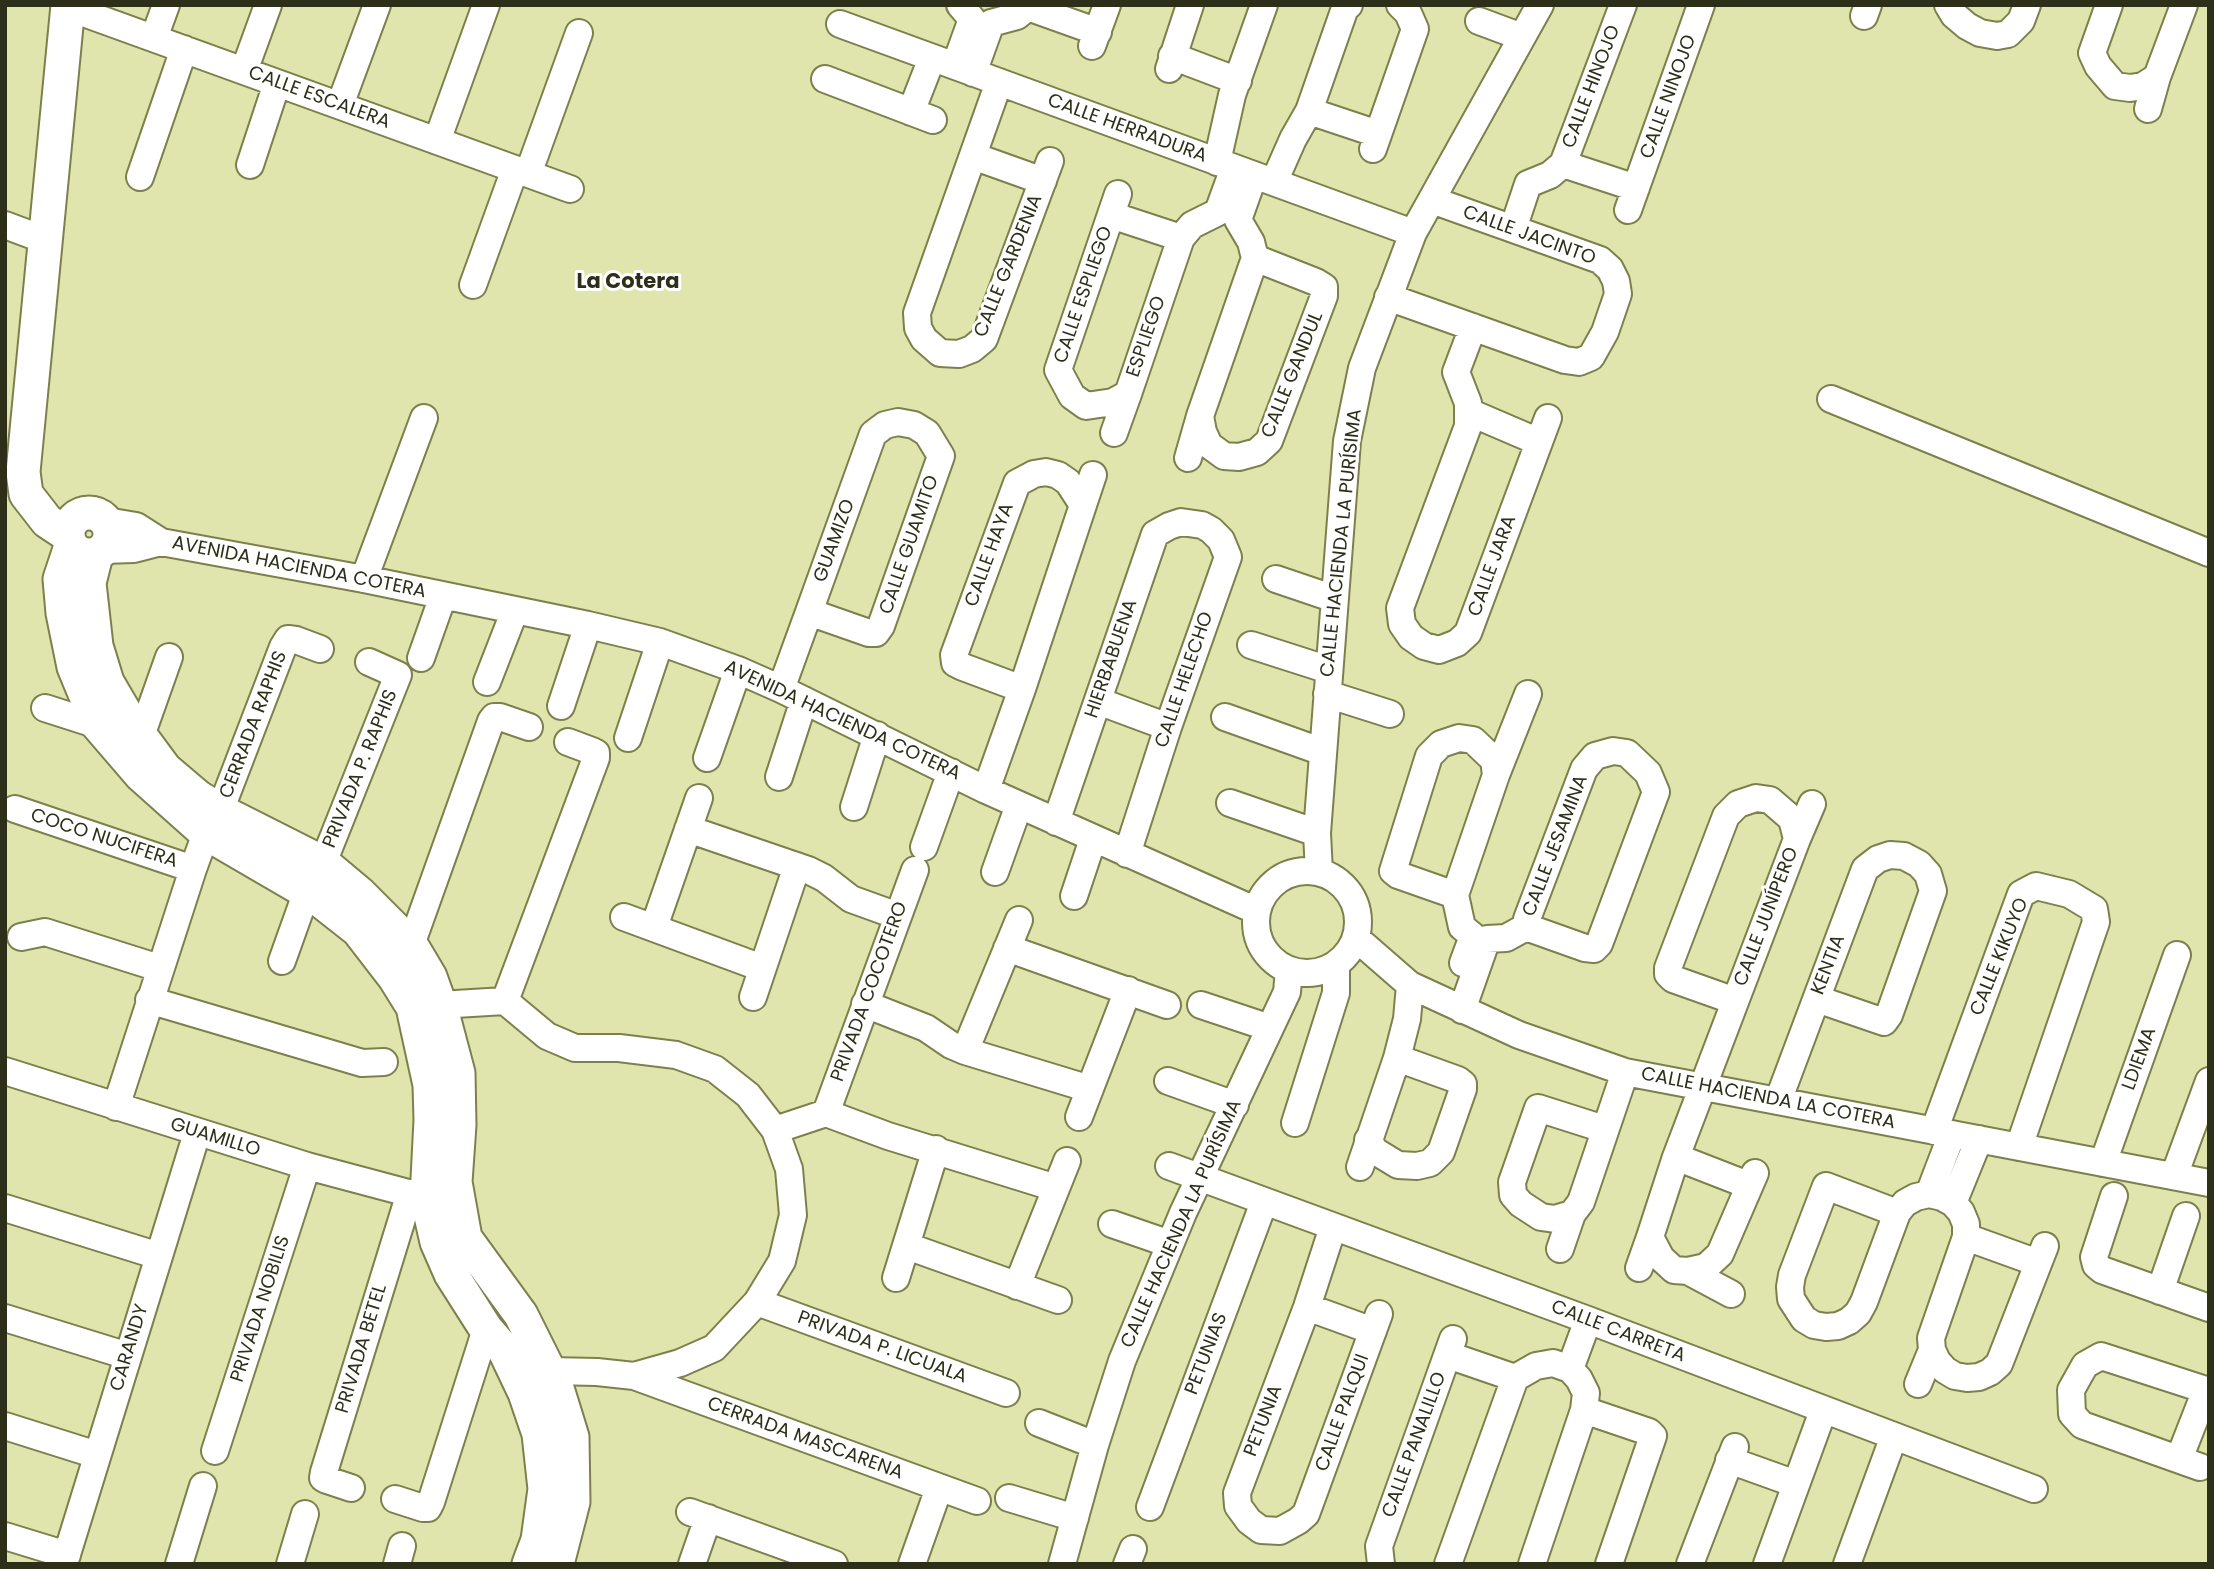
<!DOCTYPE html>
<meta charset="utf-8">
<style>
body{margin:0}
#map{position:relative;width:2214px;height:1569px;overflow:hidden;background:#e0e5ad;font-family:Poppins,sans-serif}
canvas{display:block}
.frame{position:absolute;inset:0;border:7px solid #2d2f19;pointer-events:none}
</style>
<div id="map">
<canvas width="2214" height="1569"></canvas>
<div class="frame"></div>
</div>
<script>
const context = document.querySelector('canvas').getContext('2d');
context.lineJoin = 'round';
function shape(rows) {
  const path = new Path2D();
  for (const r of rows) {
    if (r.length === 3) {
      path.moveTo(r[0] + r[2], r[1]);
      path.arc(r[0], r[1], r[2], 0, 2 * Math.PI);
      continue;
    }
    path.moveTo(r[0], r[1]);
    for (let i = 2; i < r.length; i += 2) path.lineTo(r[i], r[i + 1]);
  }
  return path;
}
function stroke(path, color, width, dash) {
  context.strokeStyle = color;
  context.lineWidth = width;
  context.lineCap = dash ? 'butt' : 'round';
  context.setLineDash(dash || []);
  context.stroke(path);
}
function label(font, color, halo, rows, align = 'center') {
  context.font = font + ' Poppins,sans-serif';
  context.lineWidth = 6;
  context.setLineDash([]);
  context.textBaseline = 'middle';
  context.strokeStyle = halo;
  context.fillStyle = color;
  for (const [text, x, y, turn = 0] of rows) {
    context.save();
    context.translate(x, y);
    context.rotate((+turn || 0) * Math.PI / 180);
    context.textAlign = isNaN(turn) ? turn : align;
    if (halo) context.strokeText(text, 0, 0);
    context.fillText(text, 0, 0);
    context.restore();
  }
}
const minor = shape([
 [1948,5,1954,15,1967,26,1980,33,1997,36,2008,34,2021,21,2027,5],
 [2109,5,2092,53,2098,66,2115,86,2130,88,2143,86,2157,77,2184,5],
 [67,7,570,189],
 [1028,7,1098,32],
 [1864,16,1868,5],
 [1479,21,1522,37],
 [840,24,1413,233],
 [154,38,166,5],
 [1092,46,1107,5],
 [1172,56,1238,81],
 [955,66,972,19,960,5],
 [1169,69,1190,5],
 [244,71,268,5],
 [973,73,991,23,1017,16,1028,7],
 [825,79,933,120],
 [999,82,917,313,918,328,924,339,940,353,959,354,972,349,984,339,1050,161],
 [340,105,377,5],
 [2148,109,2157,77],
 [1309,111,1378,134],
 [911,112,932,58],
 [437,141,486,5],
 [1373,149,1415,29,1408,13,1400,5],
 [973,156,1043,181],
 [1217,162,1232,95,1264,5],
 [1563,164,1636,188],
 [250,165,277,83],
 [528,174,579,33],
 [1254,175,1238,220,1251,242,1255,258,1200,416,1203,432,1209,445,1224,456,1239,457,1257,452,1269,441,1324,296,1324,287,1316,282,1255,258],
 [140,177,184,49],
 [1274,182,1293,139,1309,111,1345,8,1349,5],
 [1118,194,1058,370,1072,396,1086,406,1113,402,1128,394,1181,238,1192,225,1218,212,1234,168],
 [1628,210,1701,5],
 [1111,215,1181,238],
 [5,225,45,240],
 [1513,229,1528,184,1550,175,1563,164,1623,5],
 [473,285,515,169],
 [1388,297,1565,360,1579,362,1591,357,1605,332,1618,294,1616,281,1610,269,1600,260,1432,200],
 [1473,327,1456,372,1468,403,1468,426,1400,608,1402,624,1411,637,1424,646,1439,650,1457,643,1468,633,1548,418],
 [1831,399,2209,553],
 [1469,412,1539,442],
 [1114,433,1128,394],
 [1188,458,1200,416],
 [1083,505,1093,475],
 [106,521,136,526,161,542,364,579,588,625,660,642,738,670,781,689,986,790,1257,911],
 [103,550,134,549,161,542],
 [364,579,424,418],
 [1276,579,1335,599],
 [1251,645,1329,670],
 [421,658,443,596],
 [487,682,515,610],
 [781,689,809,612,873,434,885,425,898,422,914,425,927,433,941,456,881,626,876,633,869,633,809,612],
 [1327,694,1390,714],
 [1098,701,1168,727],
 [561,706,588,625],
 [45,708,98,725],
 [1225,717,1323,752],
 [141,736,169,657],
 [628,738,660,642],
 [707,758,738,670],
 [1496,775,1528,694],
 [779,777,804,700],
 [986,790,1022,689,1083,505,1068,482,1058,475,1046,472,1034,474,1017,483,954,655,955,663,963,667,1022,689],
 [1230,803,1317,833],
 [854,807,877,735],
 [15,809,193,869],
 [1056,822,1155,534,1169,526,1181,522,1202,525,1211,530,1221,540,1228,557,1168,727,1127,854],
 [688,829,808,870,824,878,851,899,898,916],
 [1797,839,1812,804],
 [924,847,951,772],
 [323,863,398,675,369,662],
 [1307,922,51],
 [995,872,1019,805],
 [1319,872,1317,833,1347,441,1362,368,1413,233,1540,5],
 [1455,895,1398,875,1393,871,1429,756,1441,744,1459,738,1473,740,1494,760,1496,775,1455,895,1462,927,1473,936,1463,963],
 [1074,896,1093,839],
 [624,917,762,968],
 [654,927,699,798],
 [21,937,45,932,159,968],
 [1356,938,1410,985,1519,1035,1625,1072,2209,1183],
 [411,945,491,721,494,717,500,717,529,727],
 [1007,948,1167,1005],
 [282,961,307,891],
 [753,997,797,866],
 [149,1000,362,1063,384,1062],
 [505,1001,596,758,596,753,592,751,568,742],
 [1735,1001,1673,979,1668,974,1668,968,1726,816,1738,804,1756,798,1770,800,1792,819,1797,839,1676,1157,1650,1237,1661,1258,1674,1270,1688,1271,1706,1267,1720,1254,1755,1173],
 [865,1004,926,1028,951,1045,965,1051,1090,1089],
 [1201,1005,1270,1028],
 [422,1006,505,1001,547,1036,575,1048,619,1048,676,1055,715,1069,748,1095,775,1130,789,1169,793,1215,782,1261,757,1302,714,1348,680,1363,634,1376],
 [1462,1010,1487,939,1506,938,1526,927,1527,919,1584,769,1595,756,1613,751,1627,753,1648,773,1656,792,1599,944,1594,949,1585,948,1526,927],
 [965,1051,1019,920],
 [5,1071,307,1166,427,1198],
 [1168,1081,1235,1105],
 [1778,1101,1865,869,1878,859,1890,855,1904,856,1919,864,1928,874,1933,891,1889,1015,1884,1022,1817,999],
 [116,1107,193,869,206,833,220,811,283,647,288,639,296,640,320,649],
 [826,1113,915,870],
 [826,1113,888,1136,1056,1188],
 [1079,1117,1128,990],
 [1295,1123,1336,993,1336,964],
 [1604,1129,1538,1108,1512,1182,1513,1195,1521,1204,1541,1217,1555,1219,1572,1214,1581,1202,1625,1072],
 [775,1130,826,1113],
 [1934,1131,2021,894,2036,886,2069,894,2094,909,2096,922,2019,1147],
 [1368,1140,1375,1151,1398,1165,1417,1166,1430,1163,1441,1152,1463,1089,1463,1084,1458,1080,1397,1058],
 [1676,1157,1748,1185],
 [2103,1163,2177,955],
 [1169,1166,1588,1320,2034,1489],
 [1360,1167,1397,1058,1407,1019,1410,985],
 [2174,1176,2209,1081],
 [1929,1194,1952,1134],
 [2114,1196,2094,1257,2096,1265,2102,1270,2209,1308],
 [1953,1203,1979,1139],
 [5,1208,159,1256],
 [1897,1213,1826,1186,1792,1275,1790,1287,1791,1299,1804,1319,1814,1325,1826,1327,1838,1326,1849,1321,1858,1313,1864,1302,1897,1213,1905,1203,1916,1197,1929,1194,1942,1197,1953,1203,1961,1212,1966,1224,1966,1237,1931,1338,1932,1350,1937,1361,1945,1370,1955,1376,1967,1378,1979,1377,1990,1372,1999,1364,2045,1246],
 [1112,1224,1170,1244],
 [1333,1227,1307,1307,1237,1493,1238,1506,1249,1521,1261,1530,1280,1531,1298,1521,1306,1514,1379,1314],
 [1966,1237,2038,1263],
 [907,1246,1058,1300],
 [1560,1249,1572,1214],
 [1639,1268,1650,1237],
 [1688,1271,1731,1294],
 [896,1278,936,1149],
 [1017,1286,1067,1161],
 [2160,1291,2186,1216],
 [757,1302,1006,1393],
 [1307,1307,1373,1331],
 [5,1318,128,1356],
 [1448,1355,1515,1378],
 [1570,1369,1588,1320],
 [549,1371,597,1372,634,1376,977,1501],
 [1918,1384,1932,1350],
 [1584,1410,1649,1432,1653,1436,1609,1564],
 [1039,1423,1095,1445],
 [5,1426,97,1455],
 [215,1451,307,1166],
 [2179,1459,2206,1390],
 [1729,1460,1796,1484],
 [2200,1467,2082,1425,2072,1414,2071,1390,2085,1365,2101,1356,2209,1391],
 [351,1488,327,1480,323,1478,324,1472,410,1193],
 [1009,1498,1075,1518],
 [395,1499,423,1508,428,1508,431,1502,486,1329],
 [1150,1507,1264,1202],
 [690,1512,834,1564],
 [5,1536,67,1555],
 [64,1564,197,1133],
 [179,1564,203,1486],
 [290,1564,305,1514],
 [397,1564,402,1546],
 [692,1564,708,1518],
 [912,1564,939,1488],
 [1062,1564,1095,1445,1122,1361,1183,1213,1287,992,1289,970],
 [1127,1564,1133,1549],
 [1381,1564,1379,1546,1453,1339],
 [1448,1564,1515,1378,1536,1366,1553,1363,1570,1369,1579,1379,1586,1393,1584,1410,1532,1564],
 [1690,1564,1735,1447],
 [1767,1564,1823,1411],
 [1847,1564,1894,1436]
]);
const major = shape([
 [89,534,21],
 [68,535,47,521,26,494,23,472,68,5],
 [71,546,60,579,63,613,74,667,98,725,141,775,206,833,316,897,358,930,395,978,413,1007,430,1085,431,1120,427,1198,437,1242,451,1274,486,1329,505,1351,525,1393,539,1434,545,1489,538,1540,529,1564],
 [96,555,89,583,96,646,107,682,131,723,165,769,198,797,220,811,323,863,360,894,411,945,430,977,440,1005,458,1073,459,1125,455,1182,465,1238,521,1315,556,1385,572,1437,573,1502,557,1564]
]);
stroke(minor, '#7d804c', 30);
stroke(major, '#7d804c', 37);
stroke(minor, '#fff', 26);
stroke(major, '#fff', 33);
label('19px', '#2d2f19', '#fff', [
 ["CALLE HINOJO",1592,87,-69],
 ["CALLE NINOJO",1669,97,-70],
 ["CALLE ESCALERA",319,98,20],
 ["CALLE HERRADURA",1127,129,20],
 ["CALLE JACINTO",1529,236,20],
 ["CALLE GARDENIA",1009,266,-68],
 ["CALLE ESPLIEGO",1084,295,-71],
 ["ESPLIEGO",1147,337,-71],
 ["CALLE GANDUL",1293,375,-68],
 ["GUAMIZO",835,541,-70],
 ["CALLE HACIENDA LA PURÍSIMA",1342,543,-84],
 ["CALLE GUAMITO",910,545,-71],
 ["CALLE HAYA",990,555,-70],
 ["CALLE JARA",1493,566,-70],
 ["AVENIDA HACIENDA COTERA",299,568,11],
 ["HIERBABUENA",1112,659,-71],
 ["CALLE HELECHO",1185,680,-71],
 ["AVENIDA HACIENDA COTERA",842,721,25],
 ["CERRADA RAPHIS",254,725,-69],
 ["PRIVADA P. RAPHIS",361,769,-68],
 ["COCO NUCIFERA",104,839,18],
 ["CALLE JESAMINA",1556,846,-69],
 ["CALLE JUNÍPERO",1767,917,-69],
 ["CALLE KIKUYO",2000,957,-68],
 ["KENTIA",1829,965,-69],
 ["PRIVADA COCOTERO",870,992,-70],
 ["LDIEMA",2140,1059,-70],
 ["CALLE HACIENDA LA COTERA",1768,1099,11],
 ["GUAMILLO",215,1138,17],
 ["CALLE HACIENDA LA PURÍSIMA",1182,1224,-66],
 ["PRIVADA NOBILIS",261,1309,-72],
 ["CALLE CARRETA",1618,1332,21],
 ["CARANDY",130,1348,-73],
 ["PRIVADA P. LICUALA",882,1348,20],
 ["PRIVADA BETEL",362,1349,-73],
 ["PETUNIAS",1207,1354,-69],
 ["CALLE PALQUI",1343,1413,-70],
 ["PETUNIA",1264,1421,-69],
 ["CERRADA MASCARENA",805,1439,20],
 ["CALLE PANALILLO",1415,1445,-70]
]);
label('bold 21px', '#2d2f19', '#fff', [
 ["La Cotera",628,283]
]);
</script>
